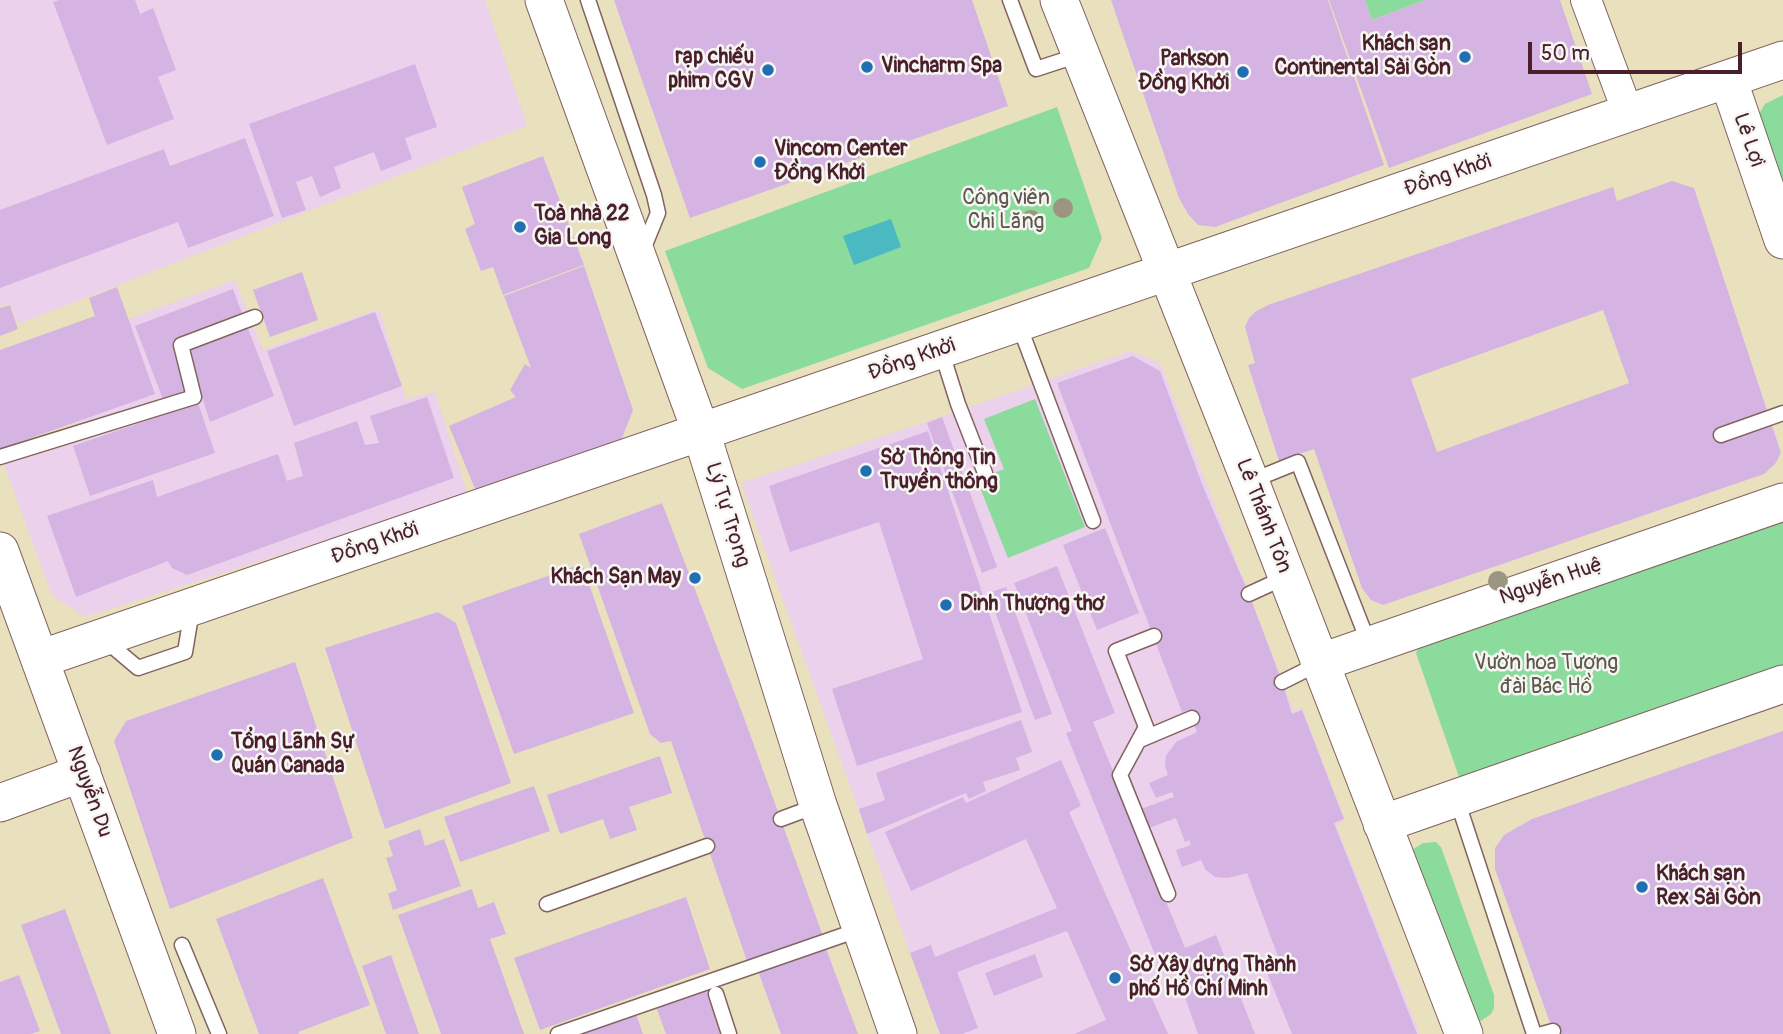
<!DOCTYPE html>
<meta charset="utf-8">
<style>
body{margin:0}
#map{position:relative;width:1783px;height:1034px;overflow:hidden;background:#e9e0be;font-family:Pangolin,sans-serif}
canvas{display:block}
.scale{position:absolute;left:1528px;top:42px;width:214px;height:32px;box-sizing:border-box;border:4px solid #4a1f2b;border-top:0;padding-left:9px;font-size:21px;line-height:24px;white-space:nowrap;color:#4a1f2b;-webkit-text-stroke:5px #f6f6f2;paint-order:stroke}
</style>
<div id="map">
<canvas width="1783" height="1034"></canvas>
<div class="scale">50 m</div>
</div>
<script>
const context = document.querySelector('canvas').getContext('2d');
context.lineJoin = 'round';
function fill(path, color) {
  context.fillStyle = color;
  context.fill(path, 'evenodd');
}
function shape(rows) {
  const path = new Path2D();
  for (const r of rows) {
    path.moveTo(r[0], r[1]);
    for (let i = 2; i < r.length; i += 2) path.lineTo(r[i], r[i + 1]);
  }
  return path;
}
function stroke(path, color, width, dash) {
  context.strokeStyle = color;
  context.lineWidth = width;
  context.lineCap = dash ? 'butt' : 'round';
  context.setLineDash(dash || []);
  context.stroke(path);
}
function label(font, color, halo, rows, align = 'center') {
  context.font = font + ' Pangolin,sans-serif';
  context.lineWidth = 5;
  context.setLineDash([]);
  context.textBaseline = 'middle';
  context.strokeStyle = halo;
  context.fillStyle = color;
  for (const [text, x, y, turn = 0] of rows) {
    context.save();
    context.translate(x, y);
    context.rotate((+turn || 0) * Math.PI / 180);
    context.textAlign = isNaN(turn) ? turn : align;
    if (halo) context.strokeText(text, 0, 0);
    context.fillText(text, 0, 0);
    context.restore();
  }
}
fill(shape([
 [0,0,485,0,527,126,18,324,10,303,0,306],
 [235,280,263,350,379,309,406,399,435,392,468,495,85,617,52,596,2,459,89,417,128,319],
 [1130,351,1154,360,1161,365,1294,711,1302,708,1345,820,1336,825,1420,1034,940,1034,917,972,938,964,935,957,931,946,910,953,741,483,947,415]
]), '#ebd1eb');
fill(shape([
 [1365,0,1426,0,1372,20],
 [1783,95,1783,189,1759,114,1765,104],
 [1057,107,1102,238,1089,268,742,389,708,368,665,251],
 [1035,399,1085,527,1008,558,977,480,1004,469,984,419],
 [1783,517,1783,670,1466,780,1459,777,1416,653,1420,643],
 [1436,842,1441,847,1494,995,1494,1008,1491,1014,1478,1023,1412,850,1423,843]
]), '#8adb9c');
fill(shape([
 [891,219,901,247,854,265,843,236]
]), '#4ab9c1');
fill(shape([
 [59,0,135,0,140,14,153,8,176,70,158,77,174,119,107,145,53,2],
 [614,0,972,0,1008,106,690,218],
 [1111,0,1328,0,1384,165,1215,227,1198,225,1188,214,1179,198],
 [1329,0,1365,0,1372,20,1426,0,1560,0,1592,94,1389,168],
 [415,64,437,127,405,138,412,159,381,171,374,152,334,167,341,188,320,197,312,176,296,182,306,210,282,218,249,124],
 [245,138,274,216,188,248,178,222,0,288,0,210,164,149,170,166],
 [543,156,584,265,503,295,493,267,481,271,465,229,475,224,462,187],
 [1672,181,1694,188,1781,453,1775,464,1764,474,1383,605,1371,600,1362,588,1314,449,1279,461,1248,365,1255,363,1245,327,1249,318,1255,312,1268,305,1613,187,1617,201],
 [1603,310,1629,383,1437,452,1411,379],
 [584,266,633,410,620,443,478,496,449,426,516,397,510,390,525,364,531,368,504,296],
 [302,272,318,320,270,337,253,290],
 [117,287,155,394,0,449,0,350,95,316,89,298],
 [233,289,243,316,175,342,191,393,164,402,135,326],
 [10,305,18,329,0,336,0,308],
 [375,312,402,386,294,426,267,351],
 [247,326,274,396,210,422,187,350],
 [1133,356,1160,371,1204,489,1249,594,1282,682,1292,714,1302,710,1344,819,1334,823,1417,1034,1292,1034,1264,965,1279,959,1247,873,1228,878,1215,877,1206,870,1201,860,1182,867,1176,850,1191,845,1189,840,1185,842,1176,818,1146,829,1138,810,1174,797,1172,792,1156,798,1149,783,1168,775,1165,766,1166,756,1176,742,1197,732,1188,710,1182,712,1057,383],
 [427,397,454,478,187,575,172,568,168,561,76,597,47,516,153,480,157,497,278,454,287,481,303,476,294,443,357,421,365,445,379,443,370,416],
 [198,403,215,453,90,496,73,446],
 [942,417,997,567,982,573,927,423],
 [928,431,1022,712,857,766,832,689,923,659,879,522,790,552,769,486],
 [662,503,743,715,823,936,748,964,671,741,661,743,650,734,579,534],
 [1105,528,1139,613,1097,630,1063,545],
 [582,564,634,713,514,754,462,606],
 [1057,566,1115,713,1093,722,1185,948,1216,935,1255,1034,1198,1034,1174,966,1162,972,1066,733,1072,731,1014,583],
 [1006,587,1052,714,1035,720,988,593],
 [438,612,456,623,511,783,385,829,325,648],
 [295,662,353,838,170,909,114,741,126,721],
 [1021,720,1032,752,1016,758,1020,770,983,782,986,791,969,799,966,793,867,834,859,809,885,800,876,773],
 [1783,731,1783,1034,1554,1034,1495,869,1495,848,1504,835,1532,819],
 [660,756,672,793,629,807,637,830,610,839,603,819,560,834,547,795],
 [1061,760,1081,806,1069,812,1168,1034,1074,1034,1106,1020,1067,931,957,972,978,1028,962,1034,940,1034,910,953,931,945,935,957,1057,908,1026,839,911,891,885,832,963,797,966,803],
 [534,786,550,831,460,862,444,817],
 [420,829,425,846,444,839,461,886,393,910,388,894,397,890,386,858,393,856,388,841],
 [323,878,370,1005,298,1032,299,1034,259,1034,216,919],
 [472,889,478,908,494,902,506,934,490,939,524,1034,441,1034,398,915],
 [686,897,710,969,540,1030,514,958],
 [65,909,111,1034,61,1034,21,925],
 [825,946,858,1034,781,1034,758,971],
 [1035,954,1043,977,994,996,985,973],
 [391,955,419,1034,386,1034,362,966],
 [19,975,40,1031,31,1034,0,1034,0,982],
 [707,986,724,1034,666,1034,655,1004],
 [635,1011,643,1034,570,1034]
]), '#d5b4e4');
const service = shape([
 [588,0,654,195,658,213,642,252],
 [1010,0,1036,69,1079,55],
 [1019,325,1093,521],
 [941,350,958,404,985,473],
 [1721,435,1783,413],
 [0,457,194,397,181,345,255,317],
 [1251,481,1298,462,1369,644],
 [1249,594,1286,577],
 [1154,636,1116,651,1146,727,1120,775,1168,894],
 [106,641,138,668,185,652,192,610],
 [1282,682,1318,664],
 [1140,740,1192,718],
 [1457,800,1534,1034],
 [781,819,816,806],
 [547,904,707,846],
 [182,945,219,1034],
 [716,994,729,1034],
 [558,1034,861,929],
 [1542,1034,1553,1031]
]);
const minor = shape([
 [1586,0,1628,113]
]);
const tertiary = shape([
 [544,0,701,432,818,805,898,1034],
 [1059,0,1250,481,1464,1034],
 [1728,79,1783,240],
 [0,551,177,1034],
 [40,659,1783,60],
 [1319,663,1783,502],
 [0,803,82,773],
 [1382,824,1783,684]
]);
stroke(service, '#82635e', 17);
stroke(minor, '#82635e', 32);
stroke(tertiary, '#82635e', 39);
stroke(service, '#fff', 14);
stroke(minor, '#fff', 30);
stroke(tertiary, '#fff', 37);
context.fillStyle = '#9c9580';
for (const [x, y] of [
 [1063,208],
 [1031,220],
 [1498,581]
]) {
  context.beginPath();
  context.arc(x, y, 10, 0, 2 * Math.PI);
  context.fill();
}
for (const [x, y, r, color] of [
 [1465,57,7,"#1f6fb2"],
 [867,67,7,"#1f6fb2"],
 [768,70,7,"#1f6fb2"],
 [1243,72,7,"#1f6fb2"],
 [760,162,7,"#1f6fb2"],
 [520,227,7,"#1f6fb2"],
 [866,471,7,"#1f6fb2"],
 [695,578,7,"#1f6fb2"],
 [946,605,7,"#1f6fb2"],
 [217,755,7,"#1f6fb2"],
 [1642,887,7,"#1f6fb2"],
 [1115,978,7,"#1f6fb2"]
]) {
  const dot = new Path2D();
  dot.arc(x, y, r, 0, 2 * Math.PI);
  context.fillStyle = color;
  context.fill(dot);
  stroke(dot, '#f6f6f2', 2.5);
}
label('bold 21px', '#4a1f2b', '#f6f6f2', [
 ["Khách sạn",1451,45,"right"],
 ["Continental Sài Gòn",1451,69,"right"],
 ["rạp chiếu",754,58,"right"],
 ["phim CGV",754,82,"right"],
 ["Parkson",1229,60,"right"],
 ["Đồng Khởi",1229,84,"right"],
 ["Vincharm Spa",881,67],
 ["Vincom Center",774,150],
 ["Đồng Khởi",774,174],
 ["Toà nhà 22",534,215],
 ["Gia Long",534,239],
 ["Sở Thông Tin",880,459],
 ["Truyền thông",880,483],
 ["Khách Sạn May",681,578,"right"],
 ["Dinh Thượng thơ",960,605],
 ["Tổng Lãnh Sự",231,743],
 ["Quán Canada",231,767],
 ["Khách sạn",1656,875],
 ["Rex Sài Gòn",1656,899],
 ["Sở Xây dựng Thành",1129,966],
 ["phố Hồ Chí Minh",1129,990]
], 'left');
label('21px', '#4a1f2b', '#f6f6f2', [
 ["Lê Lợi",1748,140,71],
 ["Ðồng Khởi",1448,176,-19],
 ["Ðồng Khởi",912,360,-19],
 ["Lý Tự Trọng",727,515,73],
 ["Lê Thánh Tôn",1263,516,69],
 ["Ðồng Khởi",375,544,-19],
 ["Nguyễn Huệ",1551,582,-19],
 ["Nguyễn Du",89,792,70]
]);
label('21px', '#5d574d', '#f6f6f2', [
 ["Công viên",1006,199],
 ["Chi Lăng",1006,223],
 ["Vườn hoa Tượng",1546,664],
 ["đài Bác Hồ",1546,688]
]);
</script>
